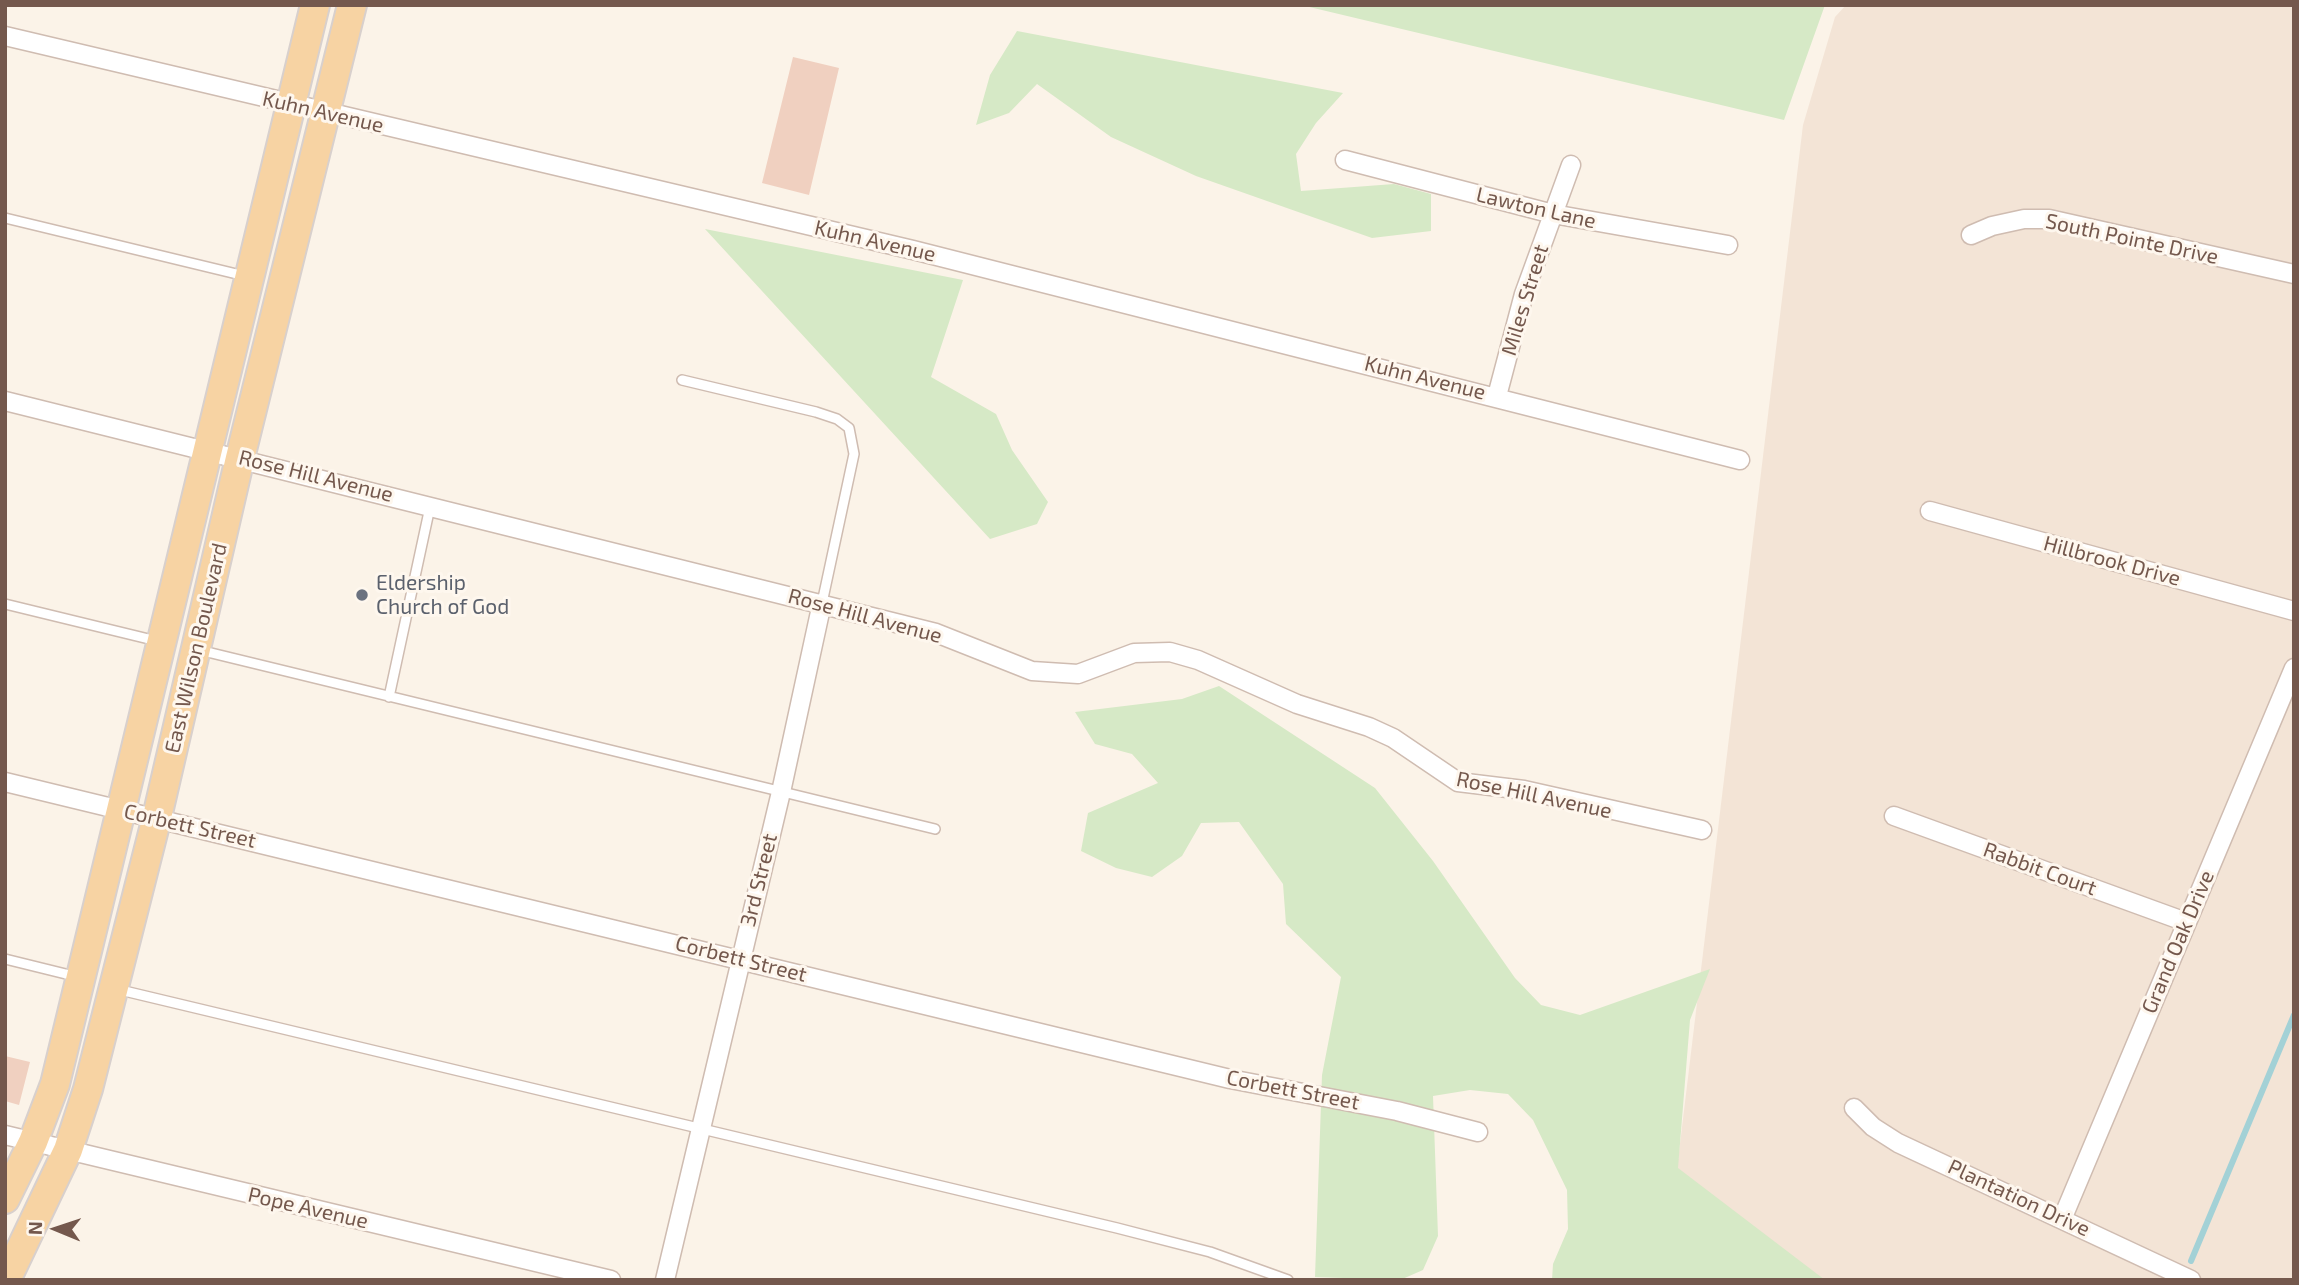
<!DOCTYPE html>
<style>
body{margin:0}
#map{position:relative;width:2299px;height:1285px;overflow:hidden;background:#fbf3e8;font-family:"Exo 2",sans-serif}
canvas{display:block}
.frame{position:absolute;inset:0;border:7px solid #74584d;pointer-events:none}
.north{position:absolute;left:21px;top:1194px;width:70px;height:70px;-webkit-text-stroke:5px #fef7ee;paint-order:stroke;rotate:272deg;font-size:19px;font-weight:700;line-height:28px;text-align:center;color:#74584d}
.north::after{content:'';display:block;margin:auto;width:24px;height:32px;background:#74584d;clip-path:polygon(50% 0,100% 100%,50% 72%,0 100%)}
</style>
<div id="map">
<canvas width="2299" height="1285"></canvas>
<div class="frame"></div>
<div class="north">N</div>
</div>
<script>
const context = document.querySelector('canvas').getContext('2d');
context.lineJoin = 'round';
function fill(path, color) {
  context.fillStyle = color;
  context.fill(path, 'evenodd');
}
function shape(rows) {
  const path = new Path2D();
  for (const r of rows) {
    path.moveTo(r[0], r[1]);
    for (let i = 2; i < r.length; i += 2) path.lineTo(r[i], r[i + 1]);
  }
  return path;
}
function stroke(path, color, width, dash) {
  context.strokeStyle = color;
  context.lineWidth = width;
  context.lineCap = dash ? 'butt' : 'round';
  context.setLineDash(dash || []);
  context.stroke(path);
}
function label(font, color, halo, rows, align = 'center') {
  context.font = font + ' "Exo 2",sans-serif';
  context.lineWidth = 6;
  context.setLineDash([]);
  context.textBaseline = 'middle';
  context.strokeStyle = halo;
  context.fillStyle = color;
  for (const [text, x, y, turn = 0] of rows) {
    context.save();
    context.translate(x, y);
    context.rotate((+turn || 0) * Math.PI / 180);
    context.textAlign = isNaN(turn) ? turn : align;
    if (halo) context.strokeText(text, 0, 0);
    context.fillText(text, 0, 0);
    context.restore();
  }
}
fill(shape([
 [1846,5,2294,5,2294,1280,1770,1280,1675,1185,1803,125,1835,17]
]), '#f3e4d6');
fill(shape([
 [1301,5,1825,5,1784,120],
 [1017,31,1343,93,1316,123,1296,154,1301,191,1394,184,1431,194,1431,231,1372,238,1196,176,1111,137,1037,84,1009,113,976,125,990,75],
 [705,229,963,280,931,377,996,414,1012,450,1048,502,1037,524,990,539],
 [1219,686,1375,788,1433,861,1515,978,1541,1005,1580,1015,1710,969,1690,1020,1678,1168,1825,1280,1552,1280,1553,1264,1568,1229,1567,1190,1533,1120,1508,1094,1470,1090,1433,1096,1438,1236,1423,1270,1400,1280,1315,1277,1322,1075,1341,977,1286,924,1283,884,1239,822,1201,823,1182,856,1152,877,1116,868,1081,851,1088,813,1158,783,1132,754,1095,744,1075,712,1182,699]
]), '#d6e9c6');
stroke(shape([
 [2191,1261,2294,1015]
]), '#a3d1d6', 6);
fill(shape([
 [793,57,839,68,809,195,762,183],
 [5,1056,30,1062,19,1105,5,1101]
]), '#f0d0c0');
const service = shape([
 [5,218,245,276],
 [682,380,816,412,837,419,849,428,854,454,822,603],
 [5,604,157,641],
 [199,650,935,829],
 [389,697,430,507],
 [5,959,78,977],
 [116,989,1117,1228,1210,1252,1288,1280]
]);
const minor = shape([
 [5,36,913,250,1740,460],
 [1345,160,1553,214,1728,245],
 [1971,235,1992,226,2024,219,2049,219,2294,274],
 [1497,396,1524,294,1571,165],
 [5,401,936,633,1032,671,1078,674,1134,653,1170,652,1198,660,1297,704,1369,727,1393,738,1458,782,1524,790,1702,830],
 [1930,511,2294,611],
 [5,782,1230,1079,1397,1111,1478,1132],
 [1894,816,2186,922],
 [1854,1108,1873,1127,1898,1143,2191,1280],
 [5,1135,611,1280],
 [2063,1217,2294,668],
 [665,1280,781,792,822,603]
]);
const primary = shape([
 [5,1199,33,1142,55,1084,315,5],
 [6,1280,68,1150,88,1089,157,817,240,458,352,5]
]);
stroke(service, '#cfbcb1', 12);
stroke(minor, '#cfbcb1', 21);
stroke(primary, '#d8d0cd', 32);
stroke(service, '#fff', 9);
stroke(minor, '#fff', 18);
stroke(primary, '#f7d3a3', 28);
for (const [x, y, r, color] of [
 [362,595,7,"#6b7280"]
]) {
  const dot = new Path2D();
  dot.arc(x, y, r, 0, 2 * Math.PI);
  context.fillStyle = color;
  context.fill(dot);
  stroke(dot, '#fef7ee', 2.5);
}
label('21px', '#74584d', '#fef7ee', [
 ["Kuhn Avenue",323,112,13],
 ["Lawton Lane",1536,208,13],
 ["South Pointe Drive",2132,239,12],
 ["Kuhn Avenue",875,241,13],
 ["Miles Street",1525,300,-73],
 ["Kuhn Avenue",1425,378,14],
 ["Rose Hill Avenue",316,476,14],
 ["Hillbrook Drive",2112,561,15],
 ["Rose Hill Avenue",865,616,15],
 ["East Wilson Boulevard",196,648,-77],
 ["Rose Hill Avenue",1534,795,12],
 ["Corbett Street",190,826,13],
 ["Rabbit Court",2040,869,20],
 ["3rd Street",759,880,-76],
 ["Grand Oak Drive",2178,942,-67],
 ["Corbett Street",741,959,14],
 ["Corbett Street",1293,1090,11],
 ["Plantation Drive",2019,1198,25],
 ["Pope Avenue",308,1208,13]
]);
label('21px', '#5b616d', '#fef7ee', [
 ["Eldership",376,583],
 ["Church of God",376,607]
], 'left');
</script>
